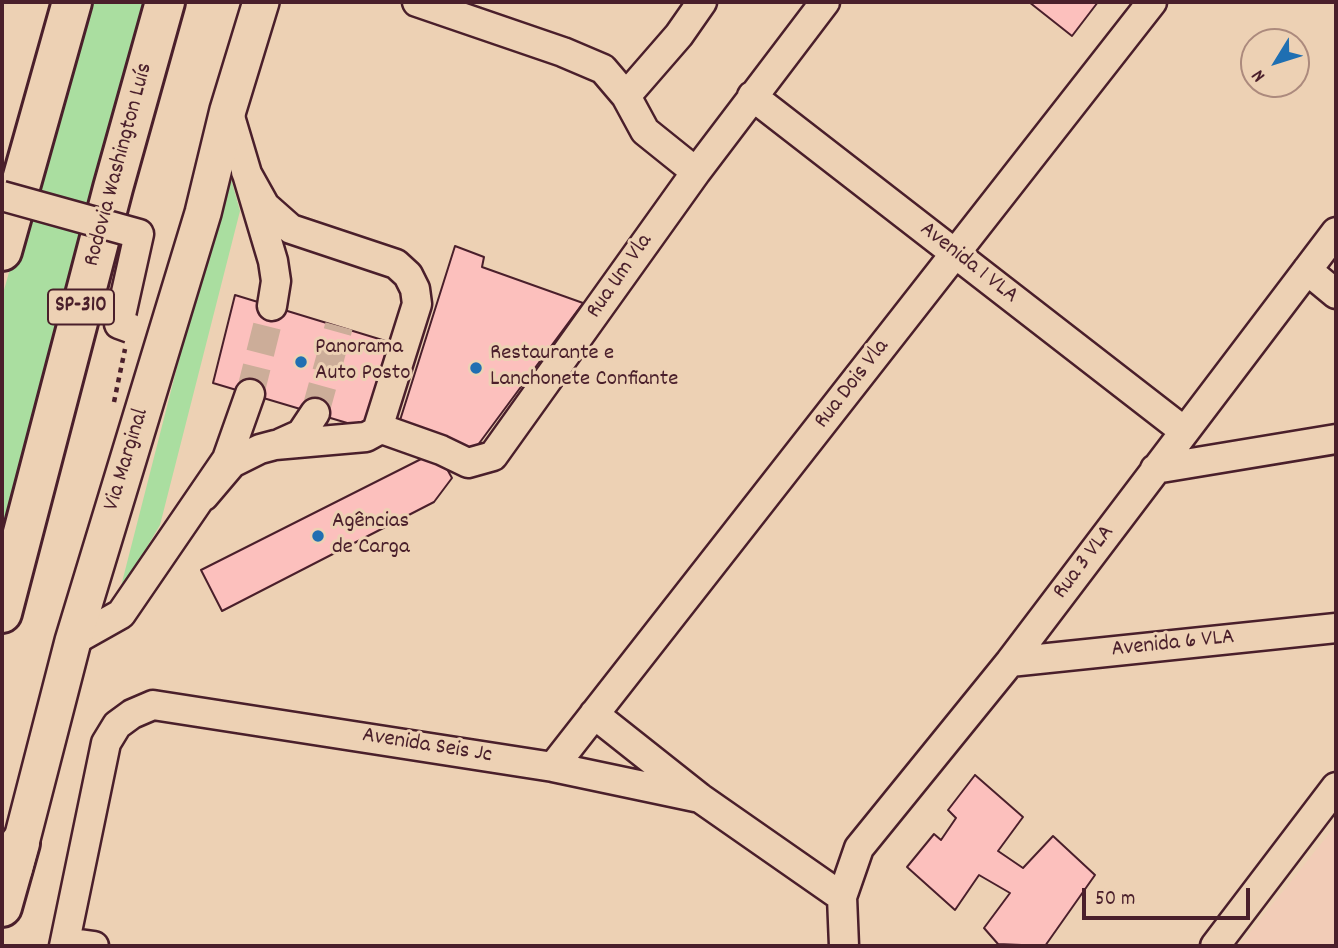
<!DOCTYPE html>
<meta charset="utf-8">
<style>
body{margin:0}
#map{position:relative;width:1338px;height:948px;overflow:hidden;background:#edd1b4;font-family:Dekko,sans-serif}
canvas{display:block}
.frame{position:absolute;inset:0;border:4px solid #4a1f2b;pointer-events:none}
.north{position:absolute;left:1240px;top:28px;width:70px;height:70px;box-sizing:border-box;background:#edd1b4;border:2px solid #ac8a7d;border-radius:50%;rotate:232deg;font-size:19px;font-weight:700;line-height:28px;text-align:center;color:#4a1f2b}
.north::after{content:'';display:block;margin:auto;width:24px;height:32px;background:#1f6fb2;clip-path:polygon(50% 0,100% 100%,50% 72%,0 100%)}
.scale{position:absolute;left:1082px;top:888px;width:168px;height:32px;box-sizing:border-box;border:4px solid #4a1f2b;border-top:0;padding-left:9px;font-size:21px;line-height:24px;white-space:nowrap;color:#4a1f2b;-webkit-text-stroke:5px #edd1b4;paint-order:stroke}
</style>
<div id="map">
<canvas width="1338" height="948"></canvas>
<div class="frame"></div>
<div class="north">N</div>
<div class="scale">50 m</div>
</div>
<script>
const context = document.querySelector('canvas').getContext('2d');
context.lineJoin = 'round';
function fill(path, color) {
  context.fillStyle = color;
  context.fill(path, 'evenodd');
}
function shape(rows) {
  const path = new Path2D();
  for (const r of rows) {
    path.moveTo(r[0], r[1]);
    for (let i = 2; i < r.length; i += 2) path.lineTo(r[i], r[i + 1]);
  }
  return path;
}
function stroke(path, color, width, dash) {
  context.strokeStyle = color;
  context.lineWidth = width;
  context.lineCap = dash ? 'butt' : 'round';
  context.setLineDash(dash || []);
  context.stroke(path);
}
function label(font, color, halo, rows, align = 'center') {
  context.font = font + ' Dekko,sans-serif';
  context.lineWidth = 6;
  context.setLineDash([]);
  context.textBaseline = 'middle';
  context.strokeStyle = halo;
  context.fillStyle = color;
  for (const [text, x, y, turn = 0] of rows) {
    context.save();
    context.translate(x, y);
    context.rotate((+turn || 0) * Math.PI / 180);
    context.textAlign = isNaN(turn) ? turn : align;
    if (halo) context.strokeText(text, 0, 0);
    context.fillText(text, 0, 0);
    context.restore();
  }
}
fill(shape([
 [1336,825,1336,946,1239,946]
]), '#f2ccb7');
fill(shape([
 [86,2,150,2,2,568,2,297],
 [228,168,240,211,160,525,119,594]
]), '#aadea0');
const building = shape([
 [1029,2,1098,2,1072,36,1029,2],
 [455,246,484,257,482,267,583,303,469,457,396,433,455,246],
 [235,295,389,342,364,428,213,383,235,295],
 [437,451,452,478,434,502,222,611,201,570,437,451],
 [975,775,1023,817,998,851,1023,868,1053,836,1095,875,1045,946,998,944,984,928,1010,893,979,875,955,910,907,867,934,834,941,840,956,818,948,810,975,775]
]);
fill(building, '#fcc0bd');
stroke(building, '#4a1f2b', 2);
stroke(shape([
 [250,394,272,306],
 [315,413,339,326]
]), '#ccad99', 28, [28, 14]);
const minor = shape([
 [417,2,563,52,603,69,626,96,645,131,696,172],
 [626,96,679,35,702,2],
 [752,96,1184,431],
 [228,110,273,261,276,281,272,306],
 [1307,270,1336,294],
 [379,428,441,450,468,463,493,456,696,172,825,2],
 [281,443,301,434,315,413],
 [1155,469,1336,439],
 [204,496,232,463,260,449,275,445,366,437,377,431,417,304,415,289,408,275,396,264,291,229,265,206,246,172],
 [73,641,121,614,227,459,250,394],
 [1010,662,1336,628],
 [594,714,700,798,842,897],
 [553,767,1152,2],
 [65,942,94,946],
 [64,946,106,743,117,725,132,714,153,705,553,767,700,798],
 [844,946,842,897,859,848,1010,662,1336,232],
 [1215,946,1336,787]
]);
const major = shape([
 [14,870,73,641,203,213,228,110,261,2]
]);
const highway = shape([
 [2,251,72,2],
 [2,613,113,188,165,2],
 [2,907,20,843]
]);
stroke(minor, '#4a1f2b', 33);
stroke(major, '#4a1f2b', 40);
stroke(highway, '#4a1f2b', 44);
stroke(shape([
 [114,402,125,349]
]), '#4a1f2b', 4.5, [5, 5]);
stroke(minor, '#edd1b4', 28);
stroke(major, '#edd1b4', 35);
stroke(highway, '#edd1b4', 38);
const minorBridge = shape([
 [2,196,139,234,119,324,130,328]
]);
stroke(minorBridge, '#4a1f2b', 33, []);
stroke(minorBridge, '#edd1b4', 28);
for (const [x, y, r, color] of [
 [301,362,7,"#1f6fb2"],
 [476,368,7,"#1f6fb2"],
 [318,536,7,"#1f6fb2"]
]) {
  const dot = new Path2D();
  dot.arc(x, y, r, 0, 2 * Math.PI);
  context.fillStyle = color;
  context.fill(dot);
  stroke(dot, '#edd1b4', 2.5);
}
for (const [x, y, w] of [
 [81,307,66]
]) {
  const box = new Path2D();
  box.roundRect(x - w / 2, y - 17.5, w, 35, 5);
  context.fillStyle = '#edd1b4';
  context.fill(box);
  stroke(box, '#4a1f2b', 2);
}
label('bold 21px', '#4a1f2b', null, [
 ["SP-310",81,307]
]);
label('23px', '#4a1f2b', '#edd1b4', [
 ["Rodovia Washington Luís",120,165,-75],
 ["Avenida 1 VLA",968,264,38],
 ["Rua Um Vla",621,277,-55],
 ["Rua Dois Vla",853,385,-52],
 ["Via Marginal",128,460,-73],
 ["Rua 3 VLA",1085,563,-53],
 ["Avenida 6 VLA",1173,645,-6],
 ["Avenida Seis Jc",427,747,9]
]);
label('23px', '#4a1f2b', '#edd1b4', [
 ["Panorama",315,349],
 ["Auto Posto",315,375],
 ["Restaurante e",490,355],
 ["Lanchonete Confiante",490,381],
 ["Agências",332,523],
 ["de Carga",332,549]
], 'left');
</script>
